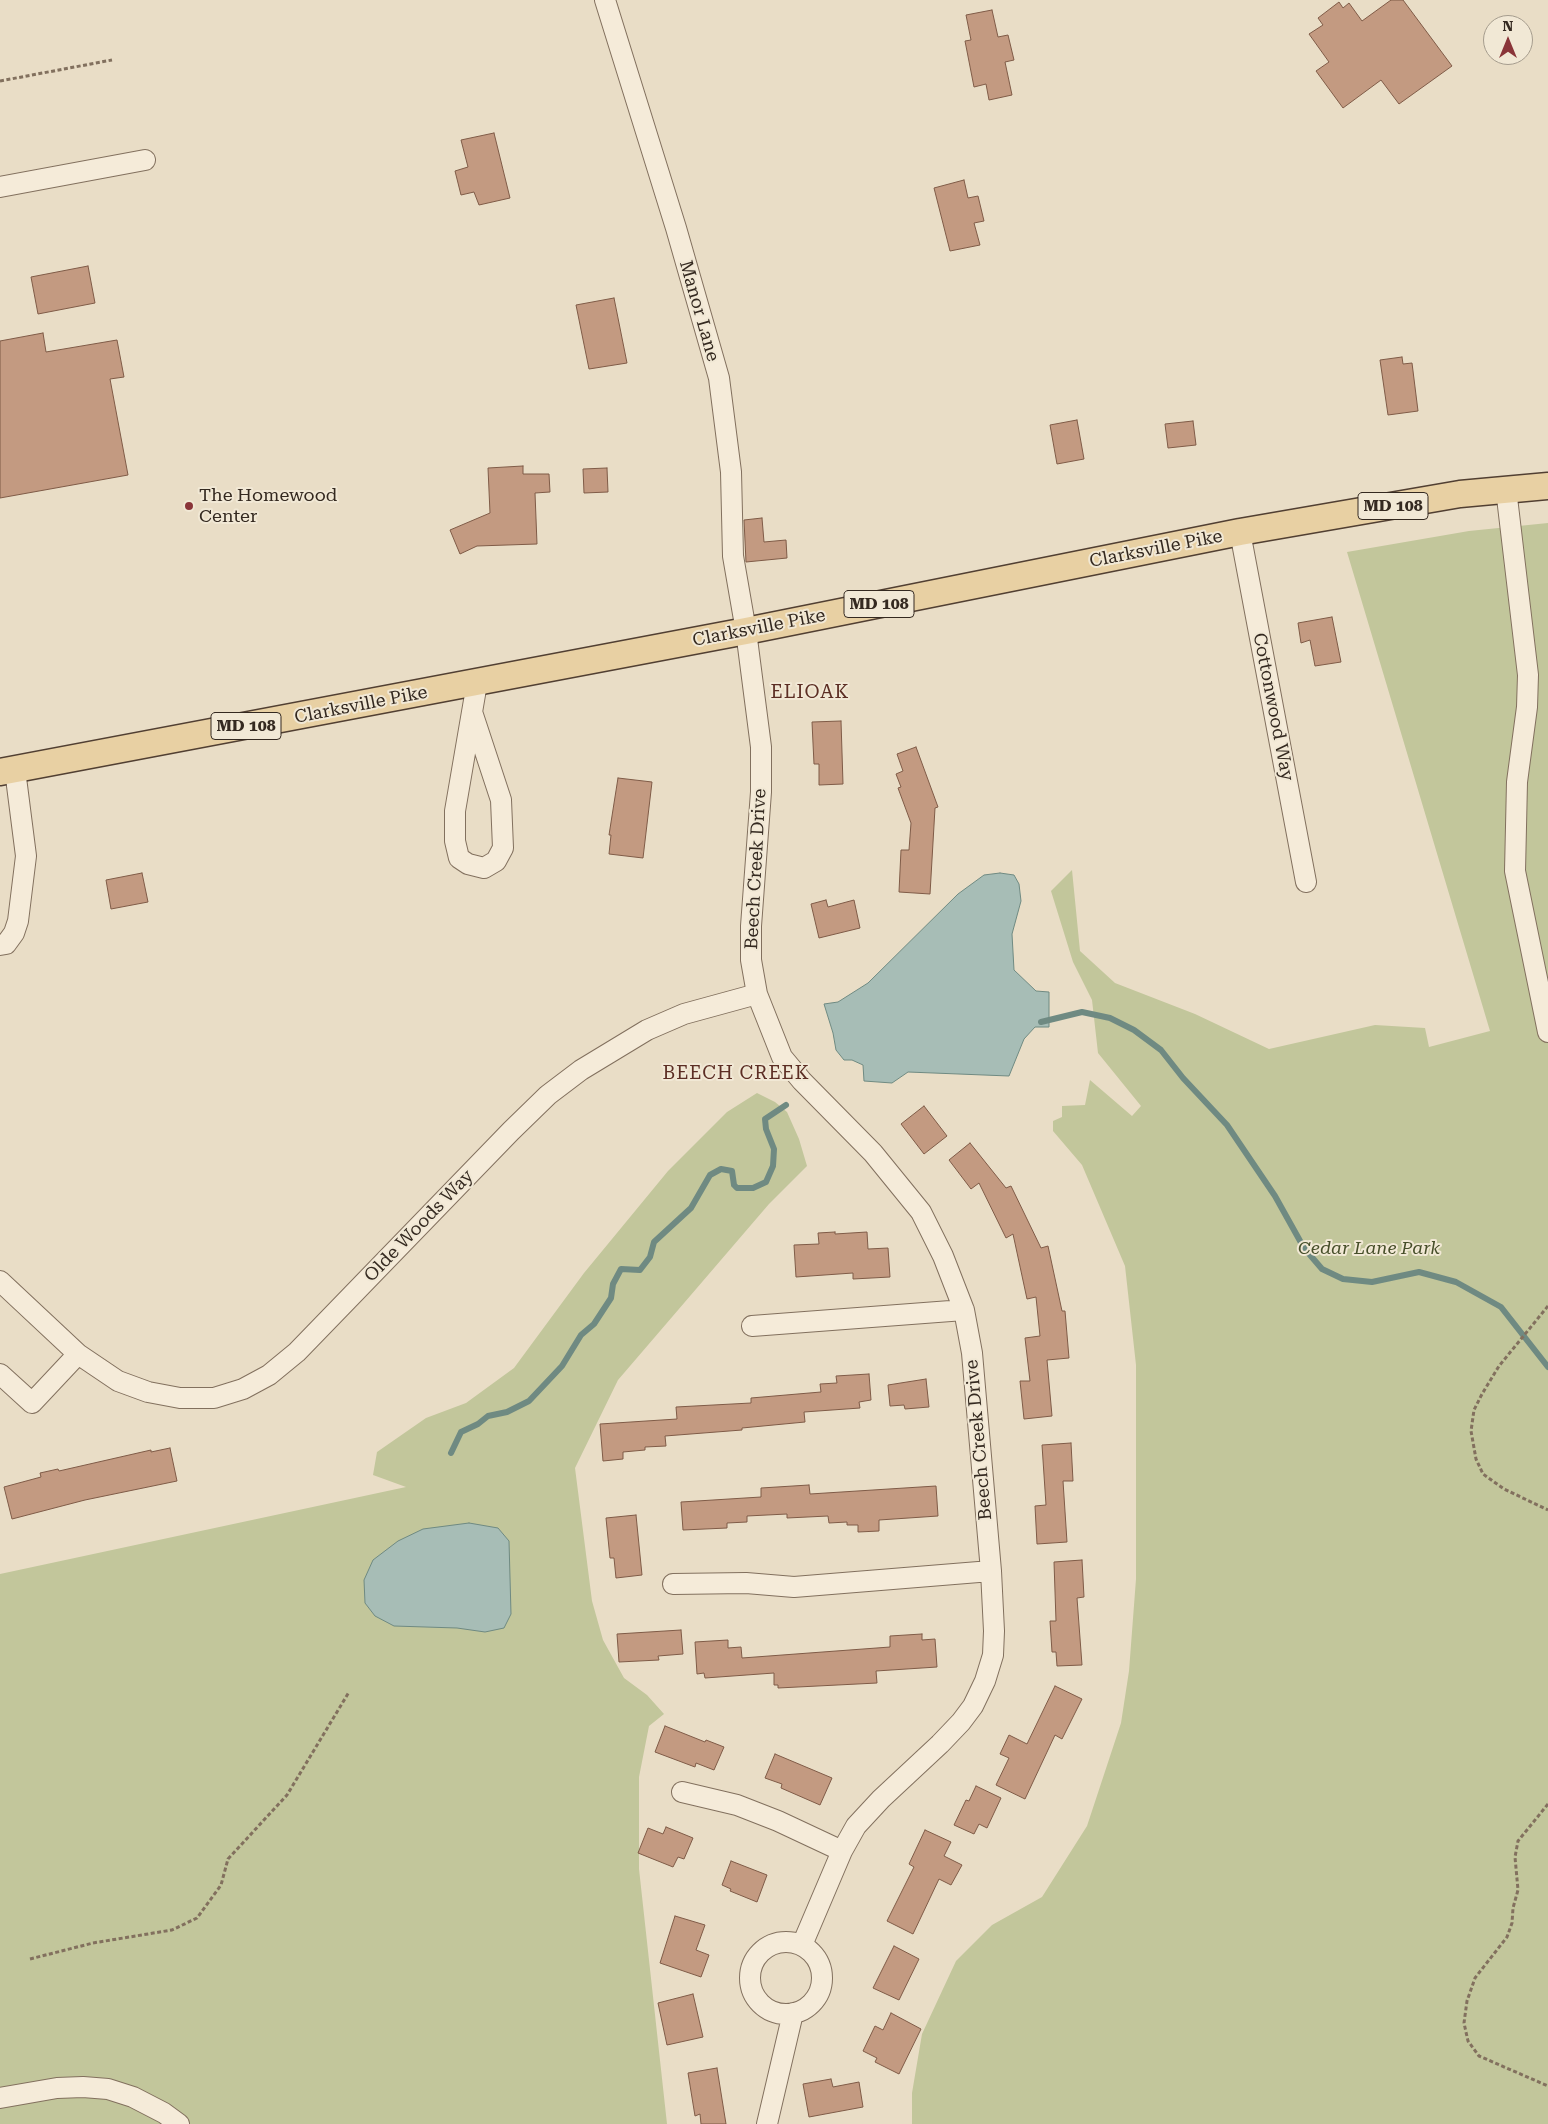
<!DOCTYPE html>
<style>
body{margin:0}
#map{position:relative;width:1548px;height:2124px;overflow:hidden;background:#e9ddc6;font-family:"Roboto Serif",serif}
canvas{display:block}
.north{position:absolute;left:1483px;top:15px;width:50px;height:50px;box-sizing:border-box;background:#f1e8d5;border:1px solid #a59c8d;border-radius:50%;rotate:0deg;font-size:14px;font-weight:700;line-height:20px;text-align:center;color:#342920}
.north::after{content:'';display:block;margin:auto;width:18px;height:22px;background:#8a3539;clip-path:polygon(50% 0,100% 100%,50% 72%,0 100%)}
</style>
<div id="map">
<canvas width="1548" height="2124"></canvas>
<div class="north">N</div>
</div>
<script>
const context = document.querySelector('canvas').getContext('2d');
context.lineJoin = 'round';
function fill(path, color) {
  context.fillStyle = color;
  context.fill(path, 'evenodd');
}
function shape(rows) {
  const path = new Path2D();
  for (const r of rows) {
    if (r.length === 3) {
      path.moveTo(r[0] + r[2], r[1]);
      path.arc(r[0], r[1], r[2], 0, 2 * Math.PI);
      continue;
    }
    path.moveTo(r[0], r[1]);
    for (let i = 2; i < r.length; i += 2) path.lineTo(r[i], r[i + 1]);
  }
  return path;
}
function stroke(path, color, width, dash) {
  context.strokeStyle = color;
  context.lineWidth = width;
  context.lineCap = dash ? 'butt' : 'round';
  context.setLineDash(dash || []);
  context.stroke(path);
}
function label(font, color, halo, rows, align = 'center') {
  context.font = font + ' "Roboto Serif",serif';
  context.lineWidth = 4;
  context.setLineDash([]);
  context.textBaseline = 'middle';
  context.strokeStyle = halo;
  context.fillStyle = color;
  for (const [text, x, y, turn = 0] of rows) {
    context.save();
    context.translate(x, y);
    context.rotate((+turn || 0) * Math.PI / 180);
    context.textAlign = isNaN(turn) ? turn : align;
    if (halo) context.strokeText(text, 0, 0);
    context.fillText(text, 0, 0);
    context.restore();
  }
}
fill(shape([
 [1548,523,1548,2124,912,2124,912,2093,922,2034,956,1961,992,1925,1042,1897,1087,1826,1121,1723,1129,1671,1136,1579,1136,1365,1125,1266,1082,1165,1053,1131,1053,1121,1062,1117,1062,1106,1085,1105,1090,1080,1132,1116,1141,1106,1098,1053,1092,1000,1073,962,1051,891,1072,870,1080,951,1115,983,1195,1014,1269,1049,1375,1025,1425,1028,1429,1047,1490,1031,1347,552,1469,531],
 [757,1093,775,1102,787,1112,799,1139,807,1166,769,1204,618,1380,575,1468,592,1601,603,1640,624,1678,647,1695,664,1714,649,1726,639,1777,639,1869,667,2124,0,2124,0,1574,406,1487,373,1475,377,1452,426,1418,466,1403,514,1368,584,1273,668,1171,727,1112]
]), '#c2c69b');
const water = shape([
 [1000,873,1014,875,1019,884,1021,901,1012,934,1014,970,1036,991,1049,992,1049,1027,1035,1027,1024,1039,1009,1076,908,1072,892,1083,864,1081,863,1065,852,1060,844,1060,836,1050,833,1033,824,1004,838,1002,868,983,958,894,984,875,1000,873],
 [469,1523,498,1528,509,1541,511,1614,504,1628,485,1632,457,1628,394,1626,375,1616,365,1603,364,1580,373,1560,398,1541,423,1529,469,1523]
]);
fill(water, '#a7bdb6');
stroke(water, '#6f8a82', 1);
stroke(shape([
 [1041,1022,1082,1012,1110,1018,1134,1030,1161,1050,1183,1078,1227,1125,1275,1196,1304,1248,1322,1269,1343,1279,1372,1282,1419,1272,1456,1282,1501,1307,1548,1367],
 [451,1453,461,1432,478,1424,488,1416,507,1412,529,1401,562,1366,581,1335,594,1324,611,1298,613,1284,621,1269,640,1270,650,1257,654,1242,691,1208,710,1175,721,1169,732,1171,734,1185,737,1188,753,1188,766,1182,773,1166,774,1149,766,1129,765,1119,786,1105]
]), '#6f8a82', 6);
const building = shape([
 [1391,0,1403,0,1452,66,1399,104,1381,80,1343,108,1316,71,1329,62,1309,34,1323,25,1318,18,1339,2,1343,8,1349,3,1362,21,1391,0],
 [992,10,998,37,1008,35,1014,60,1005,62,1012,95,989,100,986,84,974,87,965,41,971,40,966,15,992,10],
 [494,133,510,198,479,205,474,192,461,195,455,171,468,167,461,140,494,133],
 [964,180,968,198,978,196,984,221,974,223,980,245,950,251,934,188,964,180],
 [88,266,95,303,38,314,31,277,88,266],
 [614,298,627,363,589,369,576,305,614,298],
 [43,333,46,352,117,340,124,377,110,379,128,475,0,498,0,341,43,333],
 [1402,357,1403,364,1412,363,1418,411,1388,415,1380,360,1402,357],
 [1077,420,1084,459,1057,464,1050,425,1077,420],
 [1193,421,1196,445,1168,448,1165,424,1193,421],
 [523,466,523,474,549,474,550,492,535,493,537,544,477,546,460,554,450,530,490,513,488,468,523,466],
 [607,468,608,492,584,493,583,469,607,468],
 [762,518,764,542,786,540,787,558,746,562,744,520,762,518],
 [1332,617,1341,662,1315,666,1310,640,1301,643,1298,623,1332,617],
 [841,721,843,784,819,785,819,764,814,764,812,722,841,721],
 [916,747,938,807,935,808,930,894,899,892,901,850,909,850,911,823,898,788,901,787,896,774,903,771,897,754,916,747],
 [618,778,652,782,643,858,609,854,611,835,609,835,618,778],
 [142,873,148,902,111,909,106,880,142,873],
 [826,900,828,907,854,900,860,928,819,938,811,904,826,900],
 [924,1106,947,1136,924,1154,901,1124,924,1106],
 [970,1143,1006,1188,1011,1186,1041,1248,1048,1246,1062,1311,1065,1311,1069,1358,1047,1360,1052,1416,1024,1419,1020,1381,1030,1381,1025,1338,1040,1336,1036,1297,1027,1299,1013,1234,1006,1238,979,1183,971,1189,949,1160,970,1143],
 [835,1232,835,1234,867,1232,868,1249,888,1248,890,1277,853,1279,853,1273,796,1277,794,1245,819,1244,818,1233,835,1232],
 [869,1374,871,1400,859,1402,860,1408,804,1412,805,1422,742,1428,742,1430,665,1436,666,1446,645,1447,645,1450,623,1452,623,1459,603,1461,600,1424,677,1419,676,1407,751,1403,751,1398,821,1392,820,1384,837,1383,836,1376,869,1374],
 [926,1379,929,1407,905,1409,904,1405,890,1406,888,1385,926,1379],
 [1071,1443,1073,1481,1063,1481,1067,1542,1037,1544,1035,1506,1046,1505,1042,1445,1071,1443],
 [170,1448,177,1481,85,1500,12,1519,4,1487,41,1477,40,1473,58,1469,59,1471,151,1450,151,1452,170,1448],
 [809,1485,810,1494,936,1486,938,1516,879,1520,879,1531,858,1532,858,1525,847,1525,847,1522,829,1523,828,1516,787,1518,787,1514,747,1516,747,1522,727,1523,727,1528,683,1530,681,1502,761,1497,761,1488,809,1485],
 [636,1515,642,1575,616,1578,614,1558,610,1558,606,1518,636,1515],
 [1082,1560,1084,1597,1077,1598,1082,1665,1057,1666,1056,1652,1052,1652,1050,1621,1056,1621,1054,1562,1082,1560],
 [681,1630,683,1654,658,1656,659,1660,619,1662,617,1634,681,1630],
 [922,1634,922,1640,935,1639,937,1667,876,1671,877,1683,778,1688,778,1685,774,1685,774,1673,705,1678,704,1673,697,1674,695,1642,728,1640,728,1648,741,1647,742,1658,890,1647,890,1636,922,1634],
 [1055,1686,1082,1699,1062,1739,1055,1735,1025,1799,996,1785,1009,1758,1000,1754,1009,1735,1027,1744,1055,1686],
 [665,1726,705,1742,706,1740,724,1747,714,1770,696,1763,695,1767,655,1752,665,1726],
 [775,1754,832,1778,820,1805,781,1788,782,1784,765,1778,775,1754],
 [976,1786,1001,1798,987,1828,979,1824,974,1834,954,1825,966,1800,969,1801,976,1786],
 [666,1827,693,1838,684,1859,678,1857,673,1867,638,1853,648,1828,663,1834,666,1827],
 [925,1830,951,1842,944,1856,962,1865,951,1885,939,1879,913,1934,887,1921,914,1867,909,1864,925,1830],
 [731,1861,767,1875,757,1902,730,1891,731,1889,722,1885,731,1861],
 [675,1916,705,1925,696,1950,709,1955,701,1977,660,1963,675,1916],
 [894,1946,919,1959,899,2000,873,1988,894,1946],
 [693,1994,703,2037,667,2045,658,2003,693,1994],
 [891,2013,921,2029,899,2074,875,2062,877,2058,863,2051,875,2026,883,2030,891,2013],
 [717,2068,726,2124,701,2124,700,2114,695,2116,688,2073,717,2068],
 [831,2079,833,2087,859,2082,863,2107,809,2117,803,2084,831,2079]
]);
fill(building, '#c39a81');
stroke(building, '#7f5b47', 1);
const minor = shape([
 [605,0,676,228,719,378,731,472,733,556,746,631,761,747,761,792,751,926,751,960,757,994,782,1057,802,1081,873,1153,921,1212,943,1256,964,1310,972,1353,991,1571,994,1631,993,1655,985,1681,973,1706,961,1722,940,1744,881,1799,856,1826,842,1851,802,1945],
 [0,187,145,160],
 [1506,489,1528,675,1527,707,1517,782,1515,871,1548,1032],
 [1240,532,1306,882],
 [472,712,501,800,503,848,496,861,484,868,468,864,459,858,455,841,455,811,477,683],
 [0,945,6,944,14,933,18,921,26,856,15,770],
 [0,1281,78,1354,118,1381,148,1392,180,1398,214,1398,243,1389,269,1375,297,1352,511,1131,548,1095,581,1070,647,1030,684,1014,757,994],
 [752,1326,964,1310],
 [0,1374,32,1403,78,1354],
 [673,1584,746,1583,794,1587,991,1571],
 [682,1792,737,1805,778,1821,842,1851],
 [786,1978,36],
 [0,2098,57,2088,83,2087,108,2089,133,2097,164,2113,179,2124],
 [767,2124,793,2013]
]);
const major = shape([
 [0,772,746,631,1240,532,1460,494,1548,486]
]);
stroke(minor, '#82705e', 22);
stroke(major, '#513f32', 29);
stroke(shape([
 [0,81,112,60],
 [1548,1306,1499,1366,1482,1394,1474,1410,1471,1431,1476,1459,1483,1474,1504,1489,1548,1510],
 [1548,1804,1518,1841,1515,1857,1518,1890,1513,1908,1512,1923,1507,1937,1475,1978,1467,2001,1464,2023,1468,2041,1479,2056,1548,2086],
 [30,1959,93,1943,172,1930,197,1918,221,1885,228,1859,287,1795,349,1692]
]), '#82705e', 3, [4, 2.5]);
stroke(minor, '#f5ebd9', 20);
stroke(major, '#e8d0a3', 26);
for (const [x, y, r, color] of [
 [189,506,5,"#8a3539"]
]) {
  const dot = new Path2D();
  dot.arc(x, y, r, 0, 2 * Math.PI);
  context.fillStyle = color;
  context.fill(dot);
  stroke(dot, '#f1e8d5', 2);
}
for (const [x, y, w] of [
 [1393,506,70],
 [879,604,70],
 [246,726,70]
]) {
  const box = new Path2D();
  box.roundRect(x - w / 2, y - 13.5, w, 27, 4);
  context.fillStyle = '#f1e8d5';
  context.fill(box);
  stroke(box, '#342920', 1);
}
label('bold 16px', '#342920', null, [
 ["MD 108",1393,506],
 ["MD 108",879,604],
 ["MD 108",246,726]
]);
label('18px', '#342920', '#f1e8d5', [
 ["Manor Lane",699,311,74],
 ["Clarksville Pike",1156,549,-11],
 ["Clarksville Pike",759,628,-11],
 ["Clarksville Pike",361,705,-11],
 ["Cottonwood Way",1273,707,79],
 ["Beech Creek Drive",756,869,-87],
 ["Olde Woods Way",419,1226,-46],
 ["Beech Creek Drive",979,1440,-95]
]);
label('18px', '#342920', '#f1e8d5', [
 ["The Homewood",199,496],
 ["Center",199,517]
], 'left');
label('italic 18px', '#464e29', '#f1e8d5', [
 ["Cedar Lane Park",1369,1249]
]);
context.letterSpacing = '1px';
label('19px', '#5c2e24', '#f1e8d5', [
 ["ELIOAK",810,692],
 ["BEECH CREEK",736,1073]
]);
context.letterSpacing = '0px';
</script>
